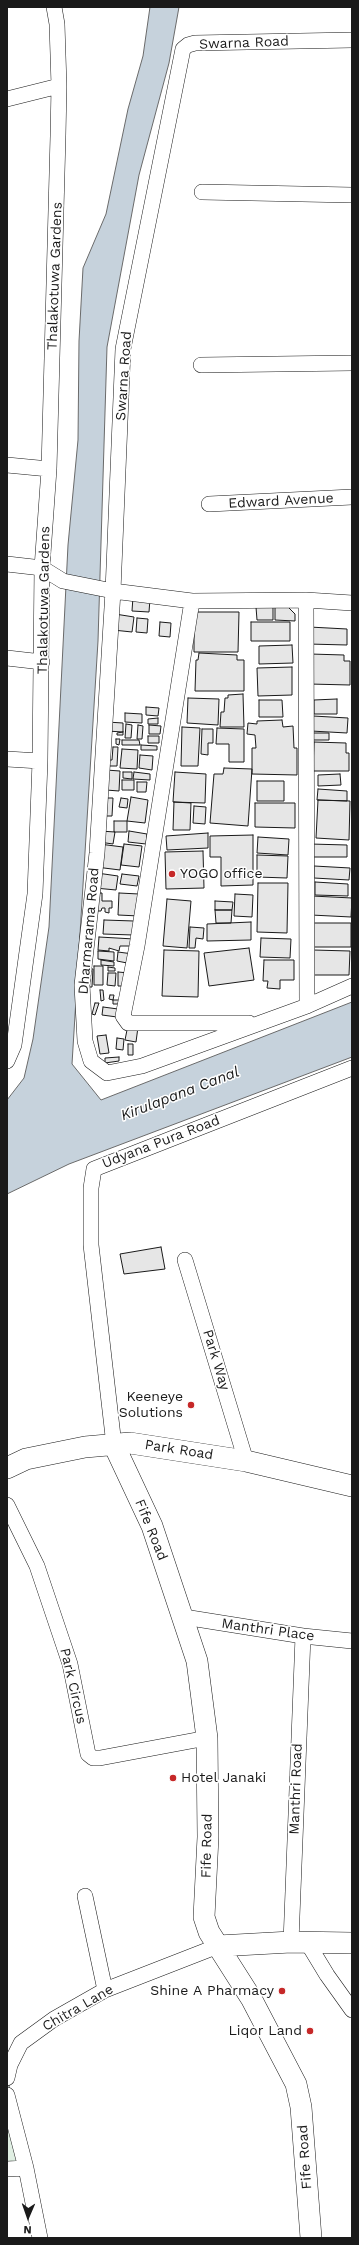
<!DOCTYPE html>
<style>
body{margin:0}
#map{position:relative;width:359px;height:2245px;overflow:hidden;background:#fff;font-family:"Work Sans",sans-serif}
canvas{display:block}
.frame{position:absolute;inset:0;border:8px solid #1a1a1a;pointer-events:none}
.north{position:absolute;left:8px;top:2197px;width:40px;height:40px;-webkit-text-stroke:3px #fff;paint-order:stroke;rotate:182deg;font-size:11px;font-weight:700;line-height:16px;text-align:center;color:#1a1a1a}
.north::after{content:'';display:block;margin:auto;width:14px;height:18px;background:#1a1a1a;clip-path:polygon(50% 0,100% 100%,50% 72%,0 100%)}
</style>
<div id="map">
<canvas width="359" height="2245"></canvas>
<div class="frame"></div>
<div class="north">N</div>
</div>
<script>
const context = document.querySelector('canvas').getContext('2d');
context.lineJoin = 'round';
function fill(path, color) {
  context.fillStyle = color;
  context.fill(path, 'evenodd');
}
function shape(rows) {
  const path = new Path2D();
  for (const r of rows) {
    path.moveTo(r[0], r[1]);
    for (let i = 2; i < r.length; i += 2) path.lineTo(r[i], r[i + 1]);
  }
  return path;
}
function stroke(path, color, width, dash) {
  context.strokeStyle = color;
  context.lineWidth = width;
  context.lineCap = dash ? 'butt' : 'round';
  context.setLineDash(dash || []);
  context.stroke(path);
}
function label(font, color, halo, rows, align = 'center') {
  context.font = font + ' "Work Sans",sans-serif';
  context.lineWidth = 3;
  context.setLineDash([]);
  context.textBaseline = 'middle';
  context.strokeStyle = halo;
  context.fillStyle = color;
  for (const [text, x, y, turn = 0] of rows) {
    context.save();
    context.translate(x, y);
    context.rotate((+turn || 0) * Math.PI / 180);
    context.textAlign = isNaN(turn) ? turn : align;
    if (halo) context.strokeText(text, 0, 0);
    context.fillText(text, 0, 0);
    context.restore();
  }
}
const green = shape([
 [7,2073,21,2164,7,2164,7,2073]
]);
fill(green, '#e0efe3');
stroke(green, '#6a6a6a', 1);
const water = shape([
 [150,7,179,7,169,63,139,175,107,347,98,641,72,1064,101,1100,352,1002,352,1057,69,1164,7,1194,7,1100,24,1078,33,1039,49,927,68,545,78,440,79,341,83,268,106,214,128,109,143,56,150,7]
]);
fill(water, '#c6d2dc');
stroke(water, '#6a6a6a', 1);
const building = shape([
 [133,597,150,599,149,612,132,611,133,597],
 [256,607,273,607,273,620,257,620,256,607],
 [275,607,288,607,295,614,295,621,275,620,275,607],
 [194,612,239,612,238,652,194,652,194,612],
 [115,614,134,617,132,632,113,630,115,614],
 [137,618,148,619,147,633,136,632,137,618],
 [160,622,171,623,170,637,159,636,160,622],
 [251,622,290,622,290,641,251,641,251,622],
 [309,627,347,629,347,645,308,644,309,627],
 [292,645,293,663,259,664,259,646,292,645],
 [199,653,237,655,237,660,244,660,244,691,195,691,196,660,198,660,199,653],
 [310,654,344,655,344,661,350,661,350,685,309,684,310,654],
 [292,667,292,695,258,696,257,668,292,667],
 [243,694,244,727,220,727,221,712,224,712,225,698,228,698,228,695,243,694],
 [188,698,219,699,218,725,187,723,188,698],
 [337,699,337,714,314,714,314,700,337,699],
 [259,700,282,700,283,717,259,717,259,700],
 [146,707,159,708,158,716,146,715,146,707],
 [125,713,142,714,142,723,125,722,125,713],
 [313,716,348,718,347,733,311,731,313,716],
 [158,718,158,724,148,724,148,719,158,718],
 [282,720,283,727,293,726,294,748,297,748,297,775,252,774,252,748,256,748,255,735,247,734,248,723,257,724,257,721,282,720],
 [107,722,123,723,123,732,107,731,107,722],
 [126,724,132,725,131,738,125,738,126,724],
 [138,725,143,726,142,739,137,739,138,725],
 [149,725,161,726,160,734,149,734,149,725],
 [182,727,200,728,198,766,181,766,182,727],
 [217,728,244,729,244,762,229,762,229,744,216,744,217,728],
 [202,729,213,729,213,743,208,743,208,755,201,754,202,729],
 [123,732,123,735,117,735,117,733,123,732],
 [313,733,329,733,329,740,312,740,313,733],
 [148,736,159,736,159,743,148,743,148,736],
 [116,739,120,739,119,745,116,744,116,739],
 [122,740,139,740,140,745,122,745,122,740],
 [314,742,346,743,346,753,349,753,349,771,313,771,314,742],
 [141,745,157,746,157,750,141,750,141,745],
 [113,747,118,747,117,766,105,766,105,760,112,760,113,747],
 [122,749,138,750,137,769,120,768,122,749],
 [140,755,153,756,152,770,139,768,140,755],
 [224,768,252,769,248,826,210,823,214,774,223,774,224,768],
 [106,770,120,771,119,791,106,790,106,770],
 [123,772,132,772,132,779,123,778,123,772],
 [134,772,150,774,150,780,133,779,134,772],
 [175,772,206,774,205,803,173,802,175,772],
 [340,774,341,785,318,786,318,775,340,774],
 [122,780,134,780,134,790,122,790,122,780],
 [257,781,284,781,284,801,257,801,257,781],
 [137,782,147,782,146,792,137,792,137,782],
 [318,789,347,791,347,801,317,800,318,789],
 [131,797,148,800,145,823,127,821,131,797],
 [102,798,113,798,112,816,101,816,102,798],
 [121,798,128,799,127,808,119,807,121,798],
 [318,800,350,801,349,840,316,838,318,800],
 [174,802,191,803,190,830,173,830,174,802],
 [255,803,295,803,295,828,255,827,255,803],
 [194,806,206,807,205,824,193,823,194,806],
 [114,821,127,821,127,832,114,832,114,821],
 [100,831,115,832,113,844,99,842,100,831],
 [129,831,147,834,146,844,128,842,129,831],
 [208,833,208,848,167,850,166,836,208,833],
 [253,835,253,885,221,886,221,857,210,857,210,836,253,835],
 [258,837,289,839,288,855,257,853,258,837],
 [99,844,123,847,120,870,96,867,99,844],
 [124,844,142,846,139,867,121,865,124,844],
 [310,844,347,845,347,857,310,857,310,844],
 [203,851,204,888,166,889,165,852,203,851],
 [257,855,288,856,287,878,257,877,257,855],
 [314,866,350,868,349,880,314,878,314,866],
 [97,873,118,876,116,890,95,888,97,873],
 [122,874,139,876,137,886,120,884,122,874],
 [315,882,348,884,348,896,315,895,315,882],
 [258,883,288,883,287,933,257,932,258,883],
 [96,893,102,893,102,901,112,901,112,908,109,908,109,913,105,912,105,908,102,908,101,911,95,911,96,893],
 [119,893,139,894,139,916,118,915,119,893],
 [235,894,253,895,252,917,234,916,235,894],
 [312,896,352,898,351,917,311,915,312,896],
 [167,899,191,901,187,948,163,946,167,899],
 [215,901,233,902,232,910,215,910,215,901],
 [215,910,232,910,231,923,216,923,215,910],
 [104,920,134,921,133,935,103,934,104,920],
 [251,922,251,940,207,941,207,924,251,922],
 [312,923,351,923,351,947,312,947,312,923],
 [190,927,204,928,203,939,196,938,195,948,189,948,190,927],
 [99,937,134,939,133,946,120,946,119,951,109,948,109,951,98,950,99,937],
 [261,938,291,939,290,958,260,957,261,938],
 [249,948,254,980,209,986,204,953,249,948],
 [164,950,199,951,198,997,162,996,164,950],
 [313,950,350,951,349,975,312,975,313,950],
 [98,951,114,952,114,961,98,959,98,951],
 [118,952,133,954,132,964,117,961,118,952],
 [101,960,114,962,114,966,101,965,101,960],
 [264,960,294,960,294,980,280,980,280,989,267,988,268,981,263,981,264,960],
 [94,966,103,966,103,985,94,985,94,966],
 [108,967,115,968,115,971,108,971,108,967],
 [86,968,93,969,92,987,84,987,86,968],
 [118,972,129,973,128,986,118,986,118,972],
 [108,973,116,973,115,986,107,985,108,973],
 [100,990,103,990,104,1000,101,1001,100,990],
 [110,995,114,995,113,1000,109,999,110,995],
 [113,1000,119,1000,119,1004,113,1004,113,1000],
 [95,1003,99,1003,95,1015,92,1014,95,1003],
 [103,1007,118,1009,117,1017,102,1015,103,1007],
 [128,1025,138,1027,136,1042,125,1040,128,1025],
 [106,1035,109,1053,100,1054,97,1036,106,1035],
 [117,1038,124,1039,123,1050,116,1049,117,1038],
 [128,1044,133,1044,133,1055,128,1055,128,1044],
 [119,1057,119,1061,105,1063,105,1058,119,1057],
 [161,1247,165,1269,124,1274,120,1254,161,1247]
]);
fill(building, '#e6e6e6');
stroke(building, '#1a1a1a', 1);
const street = shape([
 [352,40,195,43,188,45,183,49,123,349,113,591,192,601,306,600,352,603],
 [7,99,59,86],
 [202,192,352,195],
 [201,365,352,363],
 [7,465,49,469],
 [209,504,352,497],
 [7,564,42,568,63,581,113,591,97,853,82,985,85,1041,91,1061,107,1073,142,1066,307,1006,352,986],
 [306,600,307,1006],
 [192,601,137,946,123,1016,128,1023,249,1023],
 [7,658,42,662],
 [7,759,40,761],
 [7,1061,14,1045,35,894,40,761,42,568,49,469,58,136,59,86,57,24,54,7],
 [185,1260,246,1461],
 [114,1445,91,1245,91,1188,94,1169,352,1068],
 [7,1505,37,1566,70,1664,88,1754,93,1758,100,1758,207,1738],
 [184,1617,303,1636,352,1641],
 [85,1896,105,1990],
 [291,1942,303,1636],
 [307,1942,327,1975,352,2010],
 [7,2078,10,2065,21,2043,54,2019,105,1990,218,1946],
 [7,2095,26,2168,40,2238],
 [7,2169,26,2168]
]);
const secondary = shape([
 [114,1445,152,1526,197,1661,207,1738,208,1837,204,1917,209,1932,251,1998,296,2084,301,2107,311,2238],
 [7,1468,26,1459,85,1447,130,1443,246,1461,352,1486],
 [218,1946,291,1942,352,1943]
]);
stroke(street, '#1a1a1a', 16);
stroke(secondary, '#1a1a1a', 22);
stroke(street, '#fff', 15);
stroke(secondary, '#fff', 21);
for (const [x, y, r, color] of [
 [172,874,4,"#c62828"],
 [191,1405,4,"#c62828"],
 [173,1778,4,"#c62828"],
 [282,1991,4,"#c62828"],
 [310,2031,4,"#c62828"]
]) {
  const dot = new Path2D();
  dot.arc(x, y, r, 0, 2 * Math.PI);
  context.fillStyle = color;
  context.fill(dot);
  stroke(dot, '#fff', 1.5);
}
label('14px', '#1a1a1a', '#fff', [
 ["Swarna Road",244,43,-2],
 ["Thalakotuwa Gardens",55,276,-88],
 ["Swarna Road",124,376,-86],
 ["Edward Avenue",281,501,-3],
 ["Thalakotuwa Gardens",44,600,-89],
 ["Dharmarama Road",89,931,-85],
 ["Udyana Pura Road",161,1142,-21],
 ["Park Way",216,1360,73],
 ["Park Road",179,1450,9],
 ["Fife Road",151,1530,68],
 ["Manthri Place",268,1630,8],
 ["Park Circus",73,1686,77],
 ["Manthri Road",296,1789,-88],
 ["Fife Road",207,1846,-89],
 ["Chitra Lane",78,2008,-30],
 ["Fife Road",305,2157,-94]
]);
label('14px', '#1a1a1a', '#fff', [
 ["YOGO office",180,874,"left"],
 ["Keeneye",183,1397],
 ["Solutions",183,1413],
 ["Hotel Janaki",181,1778,"left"],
 ["Shine A Pharmacy",274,1991],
 ["Liqor Land",302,2031]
], 'right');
label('italic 15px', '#1a1a1a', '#fff', [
 ["Kirulapana Canal",180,1094,-21]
]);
</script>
